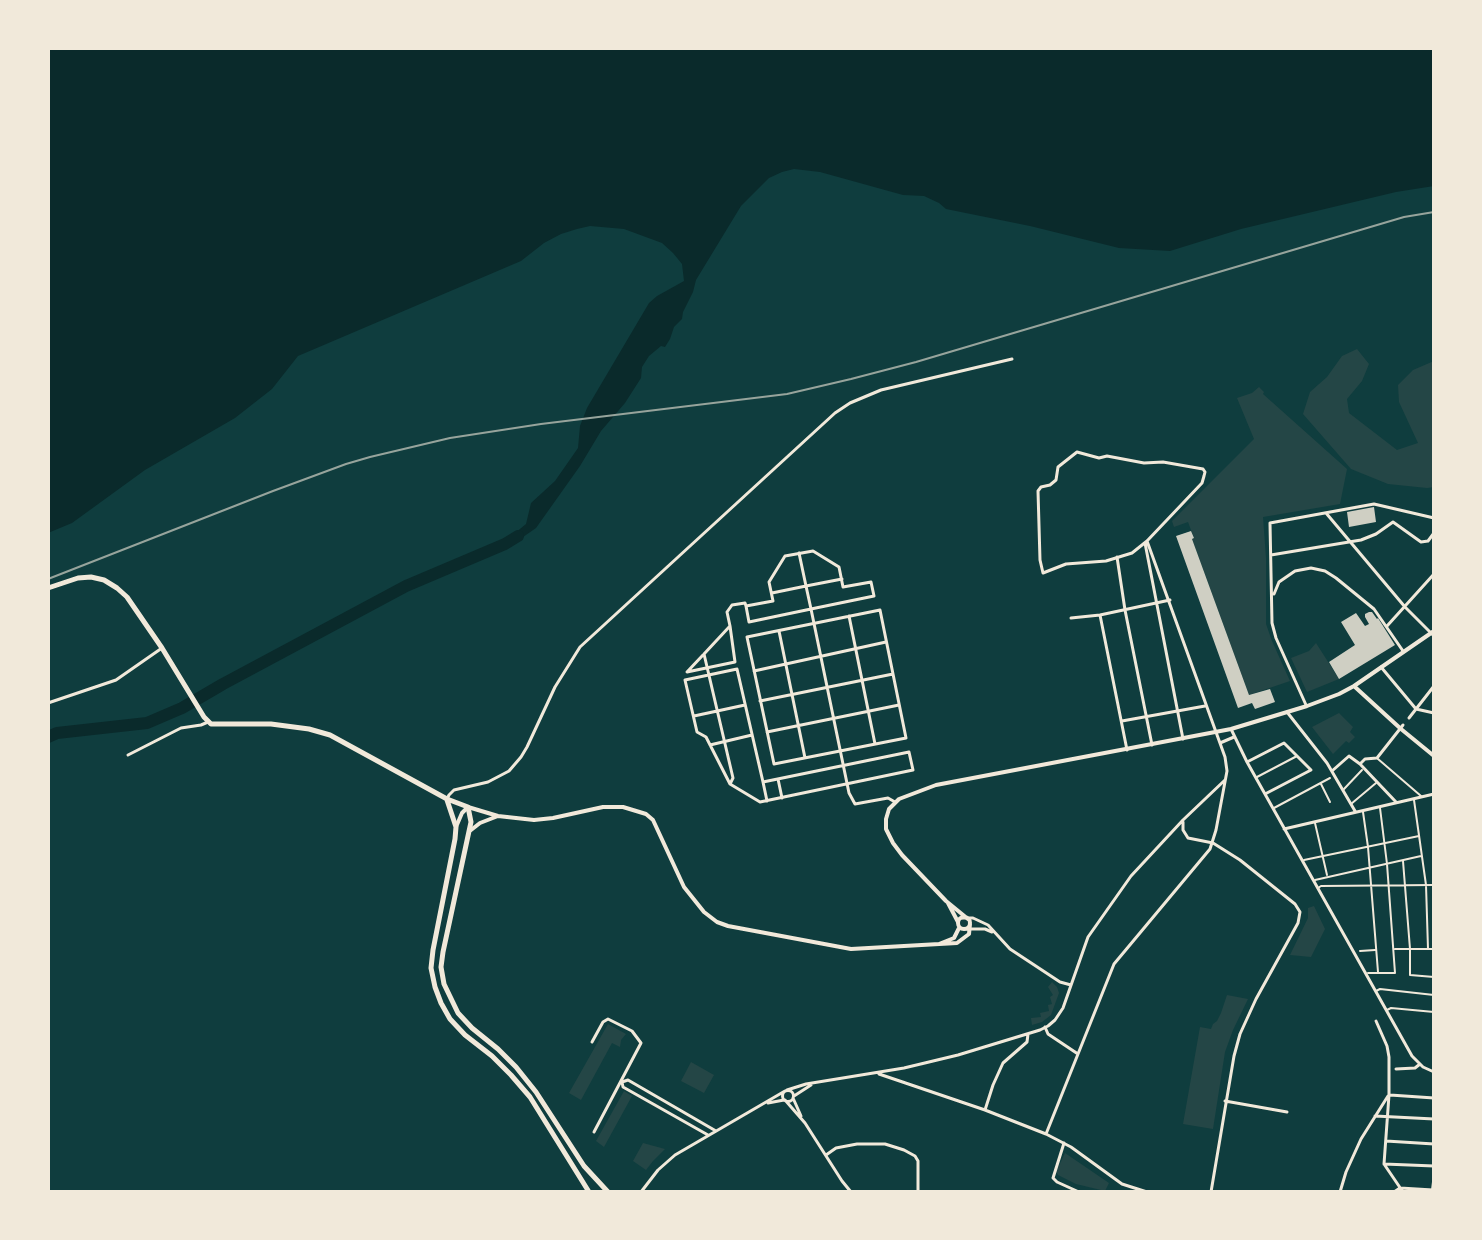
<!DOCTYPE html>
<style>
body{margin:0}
#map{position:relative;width:1482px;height:1240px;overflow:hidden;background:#0f3d3e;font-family:Ubuntu,sans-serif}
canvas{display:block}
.frame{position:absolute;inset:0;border:50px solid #f1e9da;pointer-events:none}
</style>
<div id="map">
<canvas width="1482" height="1240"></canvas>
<div class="frame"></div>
</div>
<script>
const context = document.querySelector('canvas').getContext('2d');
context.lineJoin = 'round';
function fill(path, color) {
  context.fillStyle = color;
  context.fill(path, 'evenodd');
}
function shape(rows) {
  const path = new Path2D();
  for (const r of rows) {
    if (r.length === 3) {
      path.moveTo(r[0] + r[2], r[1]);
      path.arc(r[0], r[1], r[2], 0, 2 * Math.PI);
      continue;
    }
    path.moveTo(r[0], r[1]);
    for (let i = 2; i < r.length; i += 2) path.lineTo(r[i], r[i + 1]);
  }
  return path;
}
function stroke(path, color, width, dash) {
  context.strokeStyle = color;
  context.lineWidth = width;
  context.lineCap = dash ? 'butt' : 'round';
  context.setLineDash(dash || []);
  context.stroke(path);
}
fill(shape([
 [1357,349,1369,364,1362,381,1347,399,1349,413,1397,450,1418,443,1399,402,1398,385,1413,370,1434,361,1434,487,1427,488,1388,484,1351,469,1303,414,1310,392,1327,377,1342,356],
 [1259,387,1264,392,1263,394,1347,469,1340,504,1263,517,1266,558,1266,624,1272,641,1290,681,1249,695,1192,539,1194,538,1188,522,1174,527,1172,521,1254,439,1237,398,1252,393],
 [1316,643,1339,679,1307,692,1291,658,1309,651],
 [1339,713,1353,727,1350,732,1355,737,1349,743,1346,741,1333,754,1312,727],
 [1314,906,1325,929,1311,957,1290,955,1308,918,1308,908],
 [1052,982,1057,987,1059,993,1051,1015,1042,1022,1032,1025,1031,1018,1041,1017,1040,1013,1049,1011,1048,1005,1052,1004,1050,997,1053,995,1048,987],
 [1227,995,1248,999,1233,1030,1225,1052,1213,1129,1183,1124,1200,1027,1211,1029,1213,1024,1217,1021,1221,1013],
 [608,1024,626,1034,621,1040,620,1047,612,1043,581,1100,569,1093],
 [691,1062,714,1075,704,1093,681,1081],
 [624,1091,632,1096,604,1147,596,1141],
 [643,1143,665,1149,653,1161,646,1170,633,1161],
 [1065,1153,1109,1183,1105,1191,1076,1184,1058,1175,1056,1172]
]), '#244646');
fill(shape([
 [48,48,1434,48,1434,186,1396,192,1241,229,1170,251,1119,248,1030,226,946,209,939,203,924,196,903,195,820,172,794,169,782,172,769,178,741,206,696,280,693,292,683,312,682,319,674,327,670,339,665,347,661,346,649,356,642,367,641,378,625,403,601,431,580,466,536,528,513,544,505,544,509,538,526,524,531,503,555,481,578,448,580,426,587,408,649,303,657,296,684,281,682,264,673,253,662,243,624,229,590,226,577,229,561,234,544,243,521,261,298,356,272,389,235,418,145,470,72,523,48,533]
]), '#0a2a2b');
stroke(shape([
 [48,737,57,733,147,723,182,708,223,684,406,586,505,544,518,536]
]), '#0a2a2b', 12);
fill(shape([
 [1374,507,1376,522,1349,527,1347,512],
 [1191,531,1194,538,1192,539,1249,695,1270,689,1275,702,1255,709,1252,703,1238,708,1176,536],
 [1369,612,1372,612,1377,619,1378,618,1395,645,1339,679,1329,662,1355,645,1341,622,1356,613,1365,626,1369,624,1365,617,1365,614]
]), '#cfcfc3');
stroke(shape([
 [1378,759,1421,796],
 [1257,777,1297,756],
 [1321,784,1330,802],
 [1344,789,1362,770],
 [1414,800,1426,885,1428,949],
 [1351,804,1376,783],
 [1274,808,1330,778],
 [1363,812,1368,847,1378,972],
 [1315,823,1327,875],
 [1304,860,1419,836],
 [1403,861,1410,949,1410,975,1434,977],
 [1315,880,1421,856],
 [1318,888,1321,886,1434,885],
 [1395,949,1434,949],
 [1360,951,1375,950],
 [1368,973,1395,973,1387,864,1380,808],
 [1376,991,1380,989,1434,995],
 [1387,1010,1391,1008,1434,1012]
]), '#f1e9da', 2);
stroke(shape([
 [842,579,806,586,811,609,749,622,746,606,773,601,769,582,785,556,813,551,839,567,843,587,871,582,874,596,811,609,849,793,855,804,888,798,895,802],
 [772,593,806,586,799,553],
 [880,610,906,738,774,764,747,637,880,610],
 [849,616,875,744],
 [779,631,805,758],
 [703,655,687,672,735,662,730,626],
 [737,669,763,782,909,752,913,770,760,802,730,784,706,737,697,732,685,680,737,669],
 [754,671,886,642],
 [760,701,893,674],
 [694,716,745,705],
 [767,732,899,705],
 [710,745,752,735],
 [128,755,181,728,201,725,208,722],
 [778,779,782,798],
 [763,782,767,801],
 [730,784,733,778,704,654,730,626,727,612,732,605,745,603,746,606]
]), '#f1e9da', 3);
stroke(shape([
 [1077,452,1099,458,1107,456,1144,463,1163,462,1203,469,1205,472,1204,476,1202,483,1147,541,1132,553,1106,561,1066,564,1043,573,1040,560,1038,491,1041,487,1050,485,1056,480,1058,467,1077,452],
 [1326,513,1405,607,1434,636],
 [1145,543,1183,739],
 [1271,555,1361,540,1376,534,1393,522,1421,542,1428,541,1434,533],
 [1117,557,1125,610,1152,745],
 [1274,594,1279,582,1295,571,1311,568,1325,571,1336,578,1374,609,1403,651],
 [1100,615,1127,750],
 [1071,618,1100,615,1170,600],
 [1387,626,1434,574],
 [1381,667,1416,709,1434,713],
 [48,703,116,680,162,648],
 [1306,705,1276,638,1272,623,1270,523,1374,504,1434,518],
 [1287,712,1327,763,1355,811],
 [1409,718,1434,686],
 [1122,721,1205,706],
 [1231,729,1247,762,1412,1056,1423,1067,1434,1072],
 [1220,743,1234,737],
 [1247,762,1284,743,1311,770,1265,794],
 [1360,764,1396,802],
 [1332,771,1349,756,1360,764,1365,759,1377,758,1403,725],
 [447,799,449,795,454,790,488,782,509,771,521,757,527,747,555,687,580,647,835,413,850,403,881,390,1012,359],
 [1183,822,1183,830,1188,838,1213,843,1240,860,1295,904,1300,912,1298,923,1256,999,1240,1034,1234,1056,1211,1192],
 [1284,829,1434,794],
 [962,918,973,918,988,925,1010,949,1060,982,1071,985],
 [965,929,985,929,992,932],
 [1376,1021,1387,1046,1389,1057,1389,1095,1384,1164],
 [1045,1027,1048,1034,1078,1054],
 [592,1042,603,1022,608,1019,632,1031,641,1043,594,1132],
 [1396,1069,1415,1068,1420,1064],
 [879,1074,985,1110,1046,1134,1071,1147,1122,1184,1147,1192],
 [787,1090,806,1084,904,1068,958,1055,1040,1030,1048,1026,1055,1020,1063,1008,1088,937,1131,876,1183,820,1225,780],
 [788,1096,5.5],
 [1390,1095,1434,1098],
 [794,1096,811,1085],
 [793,1098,801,1116],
 [785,1100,805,1123,842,1181,851,1192],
 [1225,1101,1287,1112],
 [768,1103,784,1100],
 [985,1110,993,1085,1003,1063,1027,1042,1028,1034],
 [1375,1116,1434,1119],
 [1046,1134,1114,964,1210,849,1216,830,1227,771,1225,757,1147,541],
 [708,1135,623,1087,622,1082,628,1080,716,1131],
 [1386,1141,1434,1144],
 [1064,1143,1053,1178,1057,1182,1079,1192],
 [826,1155,836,1148,857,1144,885,1144,904,1150,915,1156,918,1161,918,1192],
 [1384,1164,1434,1166],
 [1384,1164,1403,1192],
 [641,1192,658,1170,675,1155,785,1091],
 [1340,1192,1346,1172,1361,1139,1388,1096],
 [1394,1192,1400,1188,1433,1190]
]), '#f1e9da', 3);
stroke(shape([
 [1355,687,1401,729,1434,756],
 [456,827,462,813,468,807,498,816,534,820,553,818,603,807,623,807,646,814,653,820,684,887,704,912,717,922,728,926,851,949,957,943,969,934,970,924],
 [471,830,480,823,498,816],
 [948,903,958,922],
 [964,923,6],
 [968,919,946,901,902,855,893,843,886,829,886,819,889,809,899,799,936,785,1231,729,1307,706,1339,694,1354,686,1434,631],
 [939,944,954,938,959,928],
 [1433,1190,1434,1182]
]), '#f1e9da', 4);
stroke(shape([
 [48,588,78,578,91,577,104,580,117,588,127,597,162,648,204,717,211,724,271,724,309,729,330,735,447,799,468,807,471,822,443,952,441,967,444,984,458,1013,472,1028,498,1049,516,1067,536,1092,584,1166,608,1192],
 [447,800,456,827,455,839,433,950,431,968,435,987,441,1003,450,1019,465,1035,492,1056,511,1075,530,1097,589,1192]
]), '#f1e9da', 5);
stroke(shape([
 [48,579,273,491,346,464,370,457,450,438,541,424,787,394,851,379,916,362,1404,217,1434,212]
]), '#97a49c', 2);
</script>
